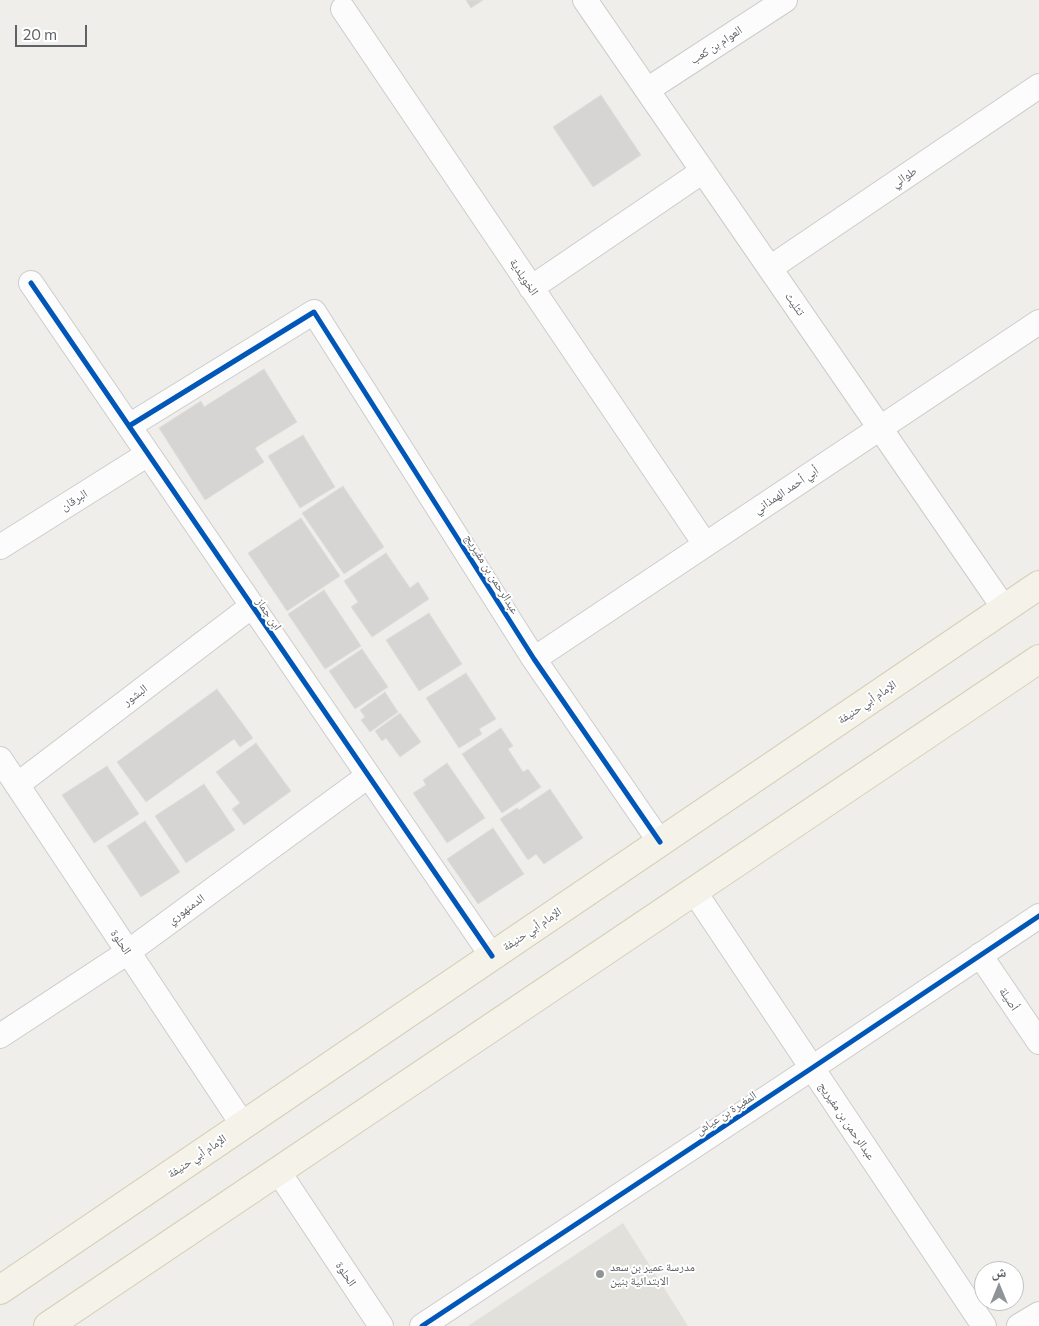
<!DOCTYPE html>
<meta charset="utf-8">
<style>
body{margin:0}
#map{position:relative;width:1039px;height:1326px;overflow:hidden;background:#efeeea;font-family:Commissioner,"Noto Naskh Arabic",sans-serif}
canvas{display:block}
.north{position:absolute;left:974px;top:1261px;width:50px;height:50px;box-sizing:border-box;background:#fff;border:1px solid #bfc1c3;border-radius:50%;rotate:0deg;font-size:14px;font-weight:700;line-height:20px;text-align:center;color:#5f6368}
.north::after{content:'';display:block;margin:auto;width:18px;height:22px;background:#919496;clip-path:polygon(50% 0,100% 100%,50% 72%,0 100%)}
.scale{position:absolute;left:15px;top:25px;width:72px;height:22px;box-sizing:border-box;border:2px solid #5f6368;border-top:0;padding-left:6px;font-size:15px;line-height:18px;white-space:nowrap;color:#5f6368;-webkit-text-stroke:4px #fff;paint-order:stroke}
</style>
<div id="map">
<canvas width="1039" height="1326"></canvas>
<div class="north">ش</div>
<div class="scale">20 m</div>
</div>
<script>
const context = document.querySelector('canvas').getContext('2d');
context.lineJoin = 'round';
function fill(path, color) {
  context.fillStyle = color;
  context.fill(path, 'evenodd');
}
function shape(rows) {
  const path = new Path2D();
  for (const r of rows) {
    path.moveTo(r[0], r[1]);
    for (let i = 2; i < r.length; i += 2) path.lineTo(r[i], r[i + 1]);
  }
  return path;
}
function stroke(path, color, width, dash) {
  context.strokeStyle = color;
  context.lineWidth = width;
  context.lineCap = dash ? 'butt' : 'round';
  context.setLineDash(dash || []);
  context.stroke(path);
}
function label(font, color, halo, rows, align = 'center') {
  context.font = font + ' Commissioner,"Noto Naskh Arabic",sans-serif';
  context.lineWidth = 4;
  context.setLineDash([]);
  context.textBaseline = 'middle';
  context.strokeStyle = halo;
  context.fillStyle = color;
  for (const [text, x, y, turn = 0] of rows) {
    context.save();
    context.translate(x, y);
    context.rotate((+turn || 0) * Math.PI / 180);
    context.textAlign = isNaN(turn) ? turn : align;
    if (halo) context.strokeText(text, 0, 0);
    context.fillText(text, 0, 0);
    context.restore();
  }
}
fill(shape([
 [623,1223,688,1326,468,1326]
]), '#e2e0da');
const building = shape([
 [466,0,483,0,471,8,466,0],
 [601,95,641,155,593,187,553,127,601,95],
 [264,369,297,422,255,448,264,462,205,500,159,428,201,401,204,407,264,369],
 [303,435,335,487,300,508,268,456,303,435],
 [343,486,384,547,344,574,302,513,343,486],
 [301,518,340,576,287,611,248,553,301,518],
 [386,553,410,588,418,582,429,599,372,637,351,607,358,602,344,581,386,553],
 [324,590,361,646,325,669,288,614,324,590],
 [429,613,462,664,419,691,386,640,429,613],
 [362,649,388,687,355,709,329,671,362,649],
 [466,673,496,719,479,729,482,734,459,748,426,698,466,673],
 [217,689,253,738,240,747,234,739,146,802,117,762,217,689],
 [385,692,398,712,370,732,361,720,365,717,360,710,385,692],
 [400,713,421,742,400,757,386,738,382,741,375,731,400,713],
 [501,728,513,746,508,749,523,772,528,769,541,787,502,813,462,754,501,728],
 [256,743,291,791,244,825,232,809,240,803,216,772,256,743],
 [447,763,485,818,447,843,413,793,426,785,423,780,447,763],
 [107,766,139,814,94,843,62,795,107,766],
 [204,784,235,830,186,863,155,816,204,784],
 [550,789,583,838,544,864,536,854,528,860,500,819,517,808,519,810,550,789],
 [145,821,180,872,141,897,107,846,145,821],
 [493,828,524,874,478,904,447,859,493,828]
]);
fill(building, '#d6d5d3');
stroke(building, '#deddd9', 1);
const minor = shape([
 [585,0,1004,608],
 [343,9,705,544],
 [647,90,785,0],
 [770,268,1039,86],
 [31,283,492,956],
 [531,288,703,171],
 [129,426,314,312,534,659,660,842],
 [0,547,148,454],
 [534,659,1039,322],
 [0,759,243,1125],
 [17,785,252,606],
 [694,891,984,1326],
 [980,955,1039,1042],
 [0,1036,128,952,368,776],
 [278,1171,381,1326],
 [422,1326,812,1068,1039,916],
 [1019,1326,1039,1314]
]);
const primary = shape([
 [0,1290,1039,585],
 [48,1326,1039,659]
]);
stroke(minor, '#cbcccc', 26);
stroke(primary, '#d7ceb8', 30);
stroke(minor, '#fdfcfc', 24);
stroke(primary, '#f4f2e9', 28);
stroke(shape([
 [31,283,492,956],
 [129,426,314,312,534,659,660,842],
 [422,1326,812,1068,1039,916]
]), '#0057b8', 5);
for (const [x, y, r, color] of [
 [600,1274,5,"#919496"]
]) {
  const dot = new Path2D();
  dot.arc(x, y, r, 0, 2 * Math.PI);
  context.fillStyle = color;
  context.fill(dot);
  stroke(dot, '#fff', 2);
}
label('12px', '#5f6368', '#fff', [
 ["العوام بن كعب",716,45,-33],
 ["طوالي",904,177,-34],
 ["الخويلدية",524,277,56],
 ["تثليث",795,304,55],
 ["أبي أحمد الهمذاني",786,490,-34],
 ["البرقان",74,500,-32],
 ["عبدالرحمن بن مفيريج",492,574,58],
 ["ابن جماز",269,614,56],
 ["البشور",135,695,-37],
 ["الإمام أبي حنيفة",867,702,-34],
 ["الدمنهوري",186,909,-36],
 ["الإمام أبي حنيفة",532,929,-34],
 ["الحلوة",121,942,56],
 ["أصيلة",1009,999,56],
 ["المغيرة بن عياش",726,1113,-33],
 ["عبدالرحمن بن مفيريج",847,1121,56],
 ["الإمام أبي حنيفة",197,1156,-34],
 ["الحلوة",346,1274,56]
]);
label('12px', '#5f6368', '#fff', [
 ["مدرسة عمير بن سعد",610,1267],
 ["الابتدائية بنين",610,1281]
], 'left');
</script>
